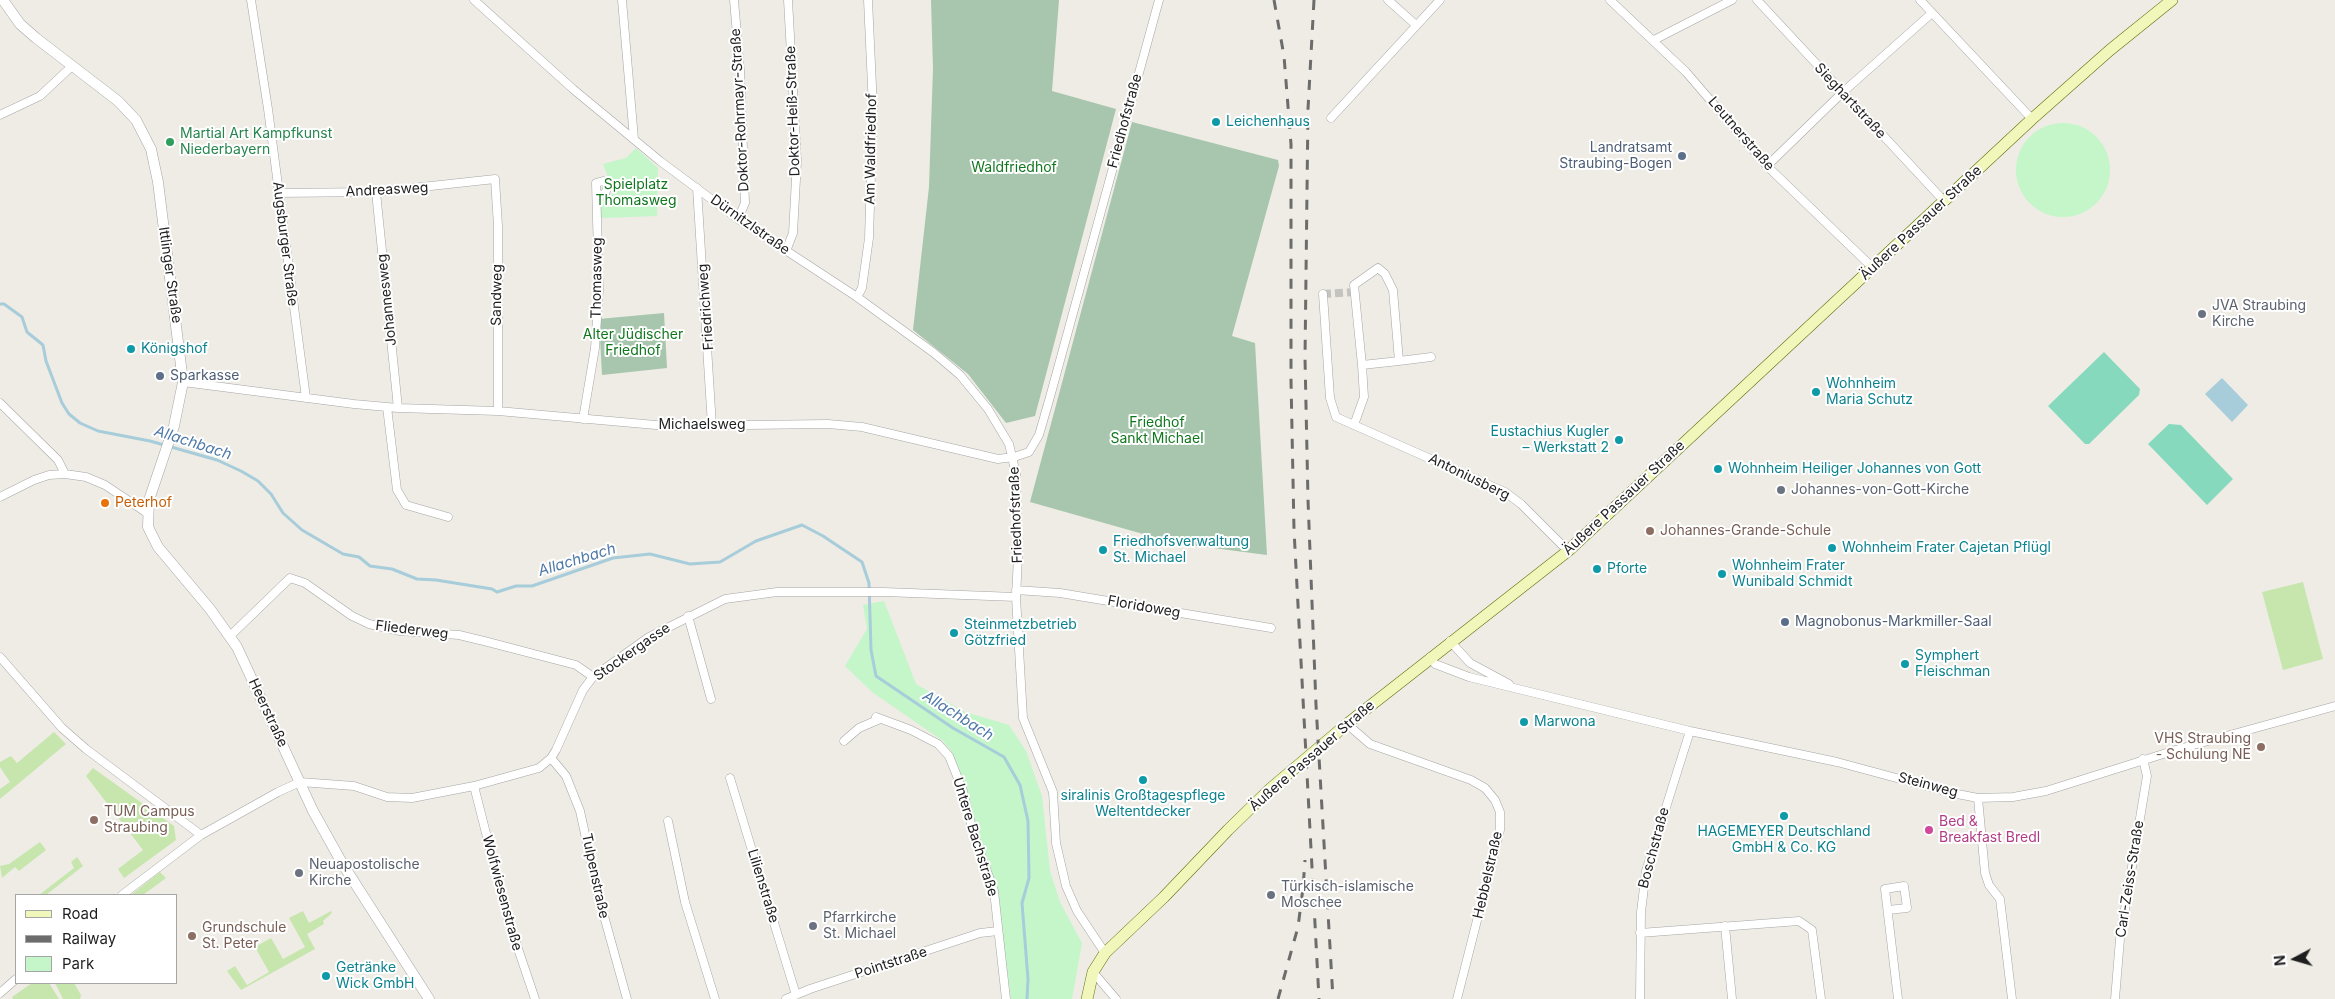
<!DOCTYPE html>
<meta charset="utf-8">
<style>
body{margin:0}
#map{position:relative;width:2335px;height:999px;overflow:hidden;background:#eeece5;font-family:Inter,sans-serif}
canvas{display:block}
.legend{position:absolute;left:15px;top:894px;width:162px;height:90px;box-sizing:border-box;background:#fff;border:1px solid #a5a5a5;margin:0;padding:6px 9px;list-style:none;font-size:15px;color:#1e1e1e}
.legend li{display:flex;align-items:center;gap:10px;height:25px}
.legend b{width:25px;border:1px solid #a5a5a5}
.north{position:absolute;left:2270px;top:934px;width:50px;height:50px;-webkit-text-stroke:4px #fff;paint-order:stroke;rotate:264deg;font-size:14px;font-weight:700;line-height:20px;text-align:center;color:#1e1e1e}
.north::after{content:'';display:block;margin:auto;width:18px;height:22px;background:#1e1e1e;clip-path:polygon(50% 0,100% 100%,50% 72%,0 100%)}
</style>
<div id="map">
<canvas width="2335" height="999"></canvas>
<ul class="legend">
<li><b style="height:6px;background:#f1f6bb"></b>Road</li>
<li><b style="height:6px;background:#6c6c6c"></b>Railway</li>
<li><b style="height:14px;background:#c4f6ca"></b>Park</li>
</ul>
<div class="north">N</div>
</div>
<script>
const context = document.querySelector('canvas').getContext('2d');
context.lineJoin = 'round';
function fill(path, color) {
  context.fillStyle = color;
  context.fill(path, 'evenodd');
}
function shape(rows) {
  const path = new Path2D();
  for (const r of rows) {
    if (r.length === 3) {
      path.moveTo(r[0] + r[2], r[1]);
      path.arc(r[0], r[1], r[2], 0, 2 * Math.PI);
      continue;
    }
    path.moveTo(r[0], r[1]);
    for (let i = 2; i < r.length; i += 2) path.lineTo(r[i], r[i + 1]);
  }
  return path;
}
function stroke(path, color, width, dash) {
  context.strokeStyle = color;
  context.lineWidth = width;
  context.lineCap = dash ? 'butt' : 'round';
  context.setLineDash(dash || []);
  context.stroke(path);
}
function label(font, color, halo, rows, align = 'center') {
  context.font = font + ' Inter,sans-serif';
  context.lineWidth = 4;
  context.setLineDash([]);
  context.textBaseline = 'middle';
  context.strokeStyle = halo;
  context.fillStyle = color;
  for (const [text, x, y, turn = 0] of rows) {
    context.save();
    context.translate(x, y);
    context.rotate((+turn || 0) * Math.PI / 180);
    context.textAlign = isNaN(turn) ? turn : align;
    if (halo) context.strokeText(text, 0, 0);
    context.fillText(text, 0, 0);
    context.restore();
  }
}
fill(shape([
 [2303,582,2323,659,2283,670,2262,592],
 [54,732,66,744,0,799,0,789,10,782,0,767,0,762,11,756,17,763],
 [93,768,174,826,176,840,124,878,118,869,143,850,86,776],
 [40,842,46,850,19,871,15,867,2,878,0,866,9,864],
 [77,857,83,866,46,895,39,895,74,868,71,862],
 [160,872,166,878,143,895,131,895],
 [303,911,309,923,331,911,332,913,323,921,324,924,307,934,315,949,241,990,227,971,235,966,247,985,269,972,255,947,271,938,283,959,305,947,289,918],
 [32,983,49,983,59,999,13,999,12,997],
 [55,983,74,983,81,995,80,999,63,999]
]), '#c7e6ad');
fill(shape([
 [931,0,1059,0,1052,91,1116,109,1035,416,1006,423,968,374,913,330,929,187,933,68],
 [1132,122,1278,160,1279,166,1232,336,1255,343,1267,555,1175,543,1030,502],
 [664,313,667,368,602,375,599,319]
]), '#a7c6ad');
fill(shape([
 [2063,170,47],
 [636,148,658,168,657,216,601,218,599,199,610,198,616,185,608,177,603,164,626,158],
 [884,601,916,684,965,712,1009,725,1026,751,1042,796,1050,871,1060,902,1082,943,1072,999,1011,999,996,889,976,833,963,780,953,754,943,741,872,692,845,666,867,629,863,605]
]), '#c4f6ca');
fill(shape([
 [2104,352,2140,389,2139,395,2089,444,2085,444,2048,406],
 [2169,424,2181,425,2233,479,2207,505,2148,444]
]), '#87d9bd');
fill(shape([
 [2222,378,2248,405,2232,422,2205,394]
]), '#a7ccda');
stroke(shape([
 [0,304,4,304,22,317,27,332,43,345,46,361,62,403,69,414,80,423,98,431,150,441,217,460,241,471,258,481,271,494,283,513,302,530,343,554,359,557,370,566,392,569,417,579,436,580,492,589,497,592,516,586,532,586,613,558,650,554,690,564,720,562,756,541,802,525,823,536,862,562,869,583,871,650,876,676,953,728,1004,757,1020,785,1028,821,1029,878,1022,903,1028,979,1027,999]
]), '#a7ccda', 3);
stroke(shape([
 [1323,294,1354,292]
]), '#c4c3bd', 8, [8, 4]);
const minor = shape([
 [251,0,268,109,306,398],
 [474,0,573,89,660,161,738,219,857,297,934,353,960,375,988,409,1009,444,1016,474,1018,557,1016,597,1023,718,1053,792,1056,843,1066,886,1077,911,1105,953],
 [622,0,634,139],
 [734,0,740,70,745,203,738,219],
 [1388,0,1416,25],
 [1610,0,1686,72,1767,166,1872,267],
 [1757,0,1944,201],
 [1920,0,2032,119],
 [1654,40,1732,0],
 [0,115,40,96,72,66],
 [1331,118,1440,0],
 [1767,166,1842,93,1932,13],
 [697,188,712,426],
 [376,192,398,408],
 [278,193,376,192,495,179,498,226,498,411],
 [786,251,793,233,797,161,788,0],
 [1323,294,1330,398,1336,417,1505,492,1521,504,1568,551],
 [857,297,862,288,869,238,873,108,868,0],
 [1399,361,1431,357],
 [183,382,354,404,398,408,498,411,667,426,828,424,862,427,998,459,1014,457,1029,452,1039,435,1050,397,1159,0],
 [0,403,58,460,65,474],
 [387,407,397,490,406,505,448,517],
 [583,419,595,348,599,290,596,183,603,181,608,185,605,194,597,195],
 [1354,425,1364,397,1362,365,1399,361,1393,290,1385,274,1378,268,1354,285,1362,365],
 [0,497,34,480,49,475,65,474,86,477,105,485,147,513],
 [1016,590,1060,593,1271,628],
 [688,616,711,699],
 [230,636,290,578,305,583,352,616,369,624,400,631,459,635,484,641,576,665,593,677],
 [1450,641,1470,663,1509,684],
 [0,657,62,728,86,749,201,835],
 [1430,657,1435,664,1469,677,1690,731,1837,762,1952,793,1978,798,2013,797,2046,791,2179,749,2335,706],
 [876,717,911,730,938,744,949,756,963,791,973,832,994,891,1006,999],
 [1347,724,1370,744,1471,780,1485,788,1495,800,1500,812,1500,830,1457,999],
 [844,741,859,728,880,719],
 [551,758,566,776,580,811,599,898,627,999],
 [730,778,796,995],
 [474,786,507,916,535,999],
 [1978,798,1985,873,1989,885,2000,899,2012,999],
 [668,821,685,902,715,999],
 [122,895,201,835,278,792,300,782,354,786,387,797,412,798,474,786,539,768,551,758,556,750,583,690,593,677,649,637,725,599,777,592,884,592,1016,597],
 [1888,910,1907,908,1904,886,1885,889,1898,999],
 [1725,926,1732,999],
 [1640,933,1799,921,1812,930,1821,999],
 [1093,972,1116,999],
 [0,993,16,979],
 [786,999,810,989,980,933,998,931],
 [1640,999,1641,912,1646,871,1690,731],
 [2115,999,2120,939,2147,776,2143,759]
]);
const tertiary = shape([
 [3,0,20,24,36,38,118,101,136,120,151,149,158,182,183,382,174,426,149,500,148,527,158,547,210,609,237,647,313,811,342,863,429,999]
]);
const secondary = shape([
 [1087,999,1093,972,1105,953,1164,897,1228,830,1270,789,1347,724,1568,551,2032,119,2110,50,2172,0]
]);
stroke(minor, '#a5a5a5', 9);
stroke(tertiary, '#a5a5a5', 11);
stroke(secondary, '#616f0b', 12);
stroke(minor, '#fff', 8);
stroke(tertiary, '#fff', 10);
stroke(secondary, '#f1f6bb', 11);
stroke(shape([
 [1274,0,1284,56,1291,144,1291,380,1294,530,1319,999],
 [1314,0,1308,109,1305,358,1308,500,1316,705,1333,999],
 [1278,999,1298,927,1303,888,1305,860]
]), '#6c6c6c', 3, [10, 10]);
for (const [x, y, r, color] of [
 [1216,122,5,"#0f9aa8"],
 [170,142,5,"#2e9e5b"],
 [1682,156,5,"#5c6f8a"],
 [2202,314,5,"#6b7280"],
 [131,349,5,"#0f9aa8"],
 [160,376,5,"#5c6f8a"],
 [1816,392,5,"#0f9aa8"],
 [1619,440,5,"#0f9aa8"],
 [1718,469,5,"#0f9aa8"],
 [1781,490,5,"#6b7280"],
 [105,503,5,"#e8710a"],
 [1650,531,5,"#8d6e63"],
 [1832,548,5,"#0f9aa8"],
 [1103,550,5,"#0f9aa8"],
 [1597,569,5,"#0f9aa8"],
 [1722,574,5,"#0f9aa8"],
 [1785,622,5,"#5c6f8a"],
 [954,633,5,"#0f9aa8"],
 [1905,664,5,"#0f9aa8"],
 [1524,722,5,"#0f9aa8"],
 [2261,747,5,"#8d6e63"],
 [1143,780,5,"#0f9aa8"],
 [1784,816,5,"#0f9aa8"],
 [94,820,5,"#8d6e63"],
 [1929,830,5,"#d1479c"],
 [299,873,5,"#6b7280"],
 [1271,895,5,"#6b7280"],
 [813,926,5,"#6b7280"],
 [192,936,5,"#8d6e63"],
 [326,976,5,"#0f9aa8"]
]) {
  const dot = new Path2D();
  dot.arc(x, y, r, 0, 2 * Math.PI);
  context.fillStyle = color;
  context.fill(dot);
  stroke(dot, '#fff', 2);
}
label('14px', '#1e1e1e', '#fff', [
 ["Sieghartstraße",1850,101,47],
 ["Doktor-Rohrmayr-Straße",740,110,-93],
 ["Doktor-Heiß-Straße",793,111,-92],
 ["Friedhofstraße",1125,121,-75],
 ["Leutnerstraße",1741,134,49],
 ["Am Waldfriedhof",871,149,-89],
 ["Andreasweg",387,190,-3],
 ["Äußere Passauer Straße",1921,223,-43],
 ["Dürnitzlstraße",750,225,35],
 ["Augsburger Straße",285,244,83],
 ["Ittlinger Straße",170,275,82],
 ["Thomasweg",597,278,-89],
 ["Sandweg",497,295,-89],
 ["Johannesweg",387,300,-96],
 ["Friedrichweg",706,307,-94],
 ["Michaelsweg",702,425],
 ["Antoniusberg",1469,477,26],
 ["Äußere Passauer Straße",1624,498,-43],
 ["Friedhofstraße",1016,515,-92],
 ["Floridoweg",1144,607,10],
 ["Fliederweg",412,630,7],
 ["Stockergasse",632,652,-35],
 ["Heerstraße",268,713,65],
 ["Äußere Passauer Straße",1312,756,-41],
 ["Steinweg",1928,785,15],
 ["Untere Bachstraße",975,837,73],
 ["Boschstraße",1654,848,-75],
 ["Hebbelstraße",1488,875,-77],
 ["Tulpenstraße",595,876,78],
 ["Carl-Zeiss-Straße",2130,879,-81],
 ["Lilienstraße",763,886,73],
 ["Wolfwiesenstraße",502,893,75],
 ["Pointstraße",891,963,-18]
]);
label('14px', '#0d838f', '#fff', [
 ["Leichenhaus",1226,122],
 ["Königshof",141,349],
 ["Wohnheim",1826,384],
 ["Maria Schutz",1826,400],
 ["Eustachius Kugler",1609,432,"right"],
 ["– Werkstatt 2",1609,448,"right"],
 ["Wohnheim Heiliger Johannes von Gott",1728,469],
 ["Friedhofsverwaltung",1113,542],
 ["St. Michael",1113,558],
 ["Wohnheim Frater Cajetan Pflügl",1842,548],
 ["Wohnheim Frater",1732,566],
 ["Wunibald Schmidt",1732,582],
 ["Pforte",1607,569],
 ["Steinmetzbetrieb",964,625],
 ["Götzfried",964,641],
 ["Symphert",1915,656],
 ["Fleischman",1915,672],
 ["Marwona",1534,722],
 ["siralinis Großtagespflege",1143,796,"center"],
 ["Weltentdecker",1143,812,"center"],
 ["HAGEMEYER Deutschland",1784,832,"center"],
 ["GmbH & Co. KG",1784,848,"center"],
 ["Getränke",336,968],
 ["Wick GmbH",336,984]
], 'left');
label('14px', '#27864d', '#fff', [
 ["Martial Art Kampfkunst",180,134],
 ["Niederbayern",180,150]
], 'left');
label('14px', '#4e5e75', '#fff', [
 ["Landratsamt",1672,148,"right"],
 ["Straubing-Bogen",1672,164,"right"],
 ["Sparkasse",170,376],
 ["Magnobonus-Markmiller-Saal",1795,622]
], 'left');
label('14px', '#11771e', '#fff', [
 ["Waldfriedhof",1014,168],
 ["Spielplatz",636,185],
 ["Thomasweg",636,201],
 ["Alter Jüdischer",633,335],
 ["Friedhof",633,351],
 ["Friedhof",1157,423],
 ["Sankt Michael",1157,439]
]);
label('14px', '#5b616d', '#fff', [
 ["JVA Straubing",2212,306],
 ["Kirche",2212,322],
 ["Johannes-von-Gott-Kirche",1791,490],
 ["Neuapostolische",309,865],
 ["Kirche",309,881],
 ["Türkisch-islamische",1281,887],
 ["Moschee",1281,903],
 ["Pfarrkirche",823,918],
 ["St. Michael",823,934]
], 'left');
label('14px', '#c56008', '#fff', [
 ["Peterhof",115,503]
], 'left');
label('14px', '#785e54', '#fff', [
 ["Johannes-Grande-Schule",1660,531],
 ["VHS Straubing",2251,739,"right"],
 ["- Schulung NE",2251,755,"right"],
 ["TUM Campus",104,812],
 ["Straubing",104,828],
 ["Grundschule",202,928],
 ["St. Peter",202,944]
], 'left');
label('14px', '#b23c85', '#fff', [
 ["Bed &",1939,822],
 ["Breakfast Bredl",1939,838]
], 'left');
label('italic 15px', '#4f79a9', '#fff', [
 ["Allachbach",193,443,18],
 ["Allachbach",577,560,-17],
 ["Allachbach",958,716,32]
]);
</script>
